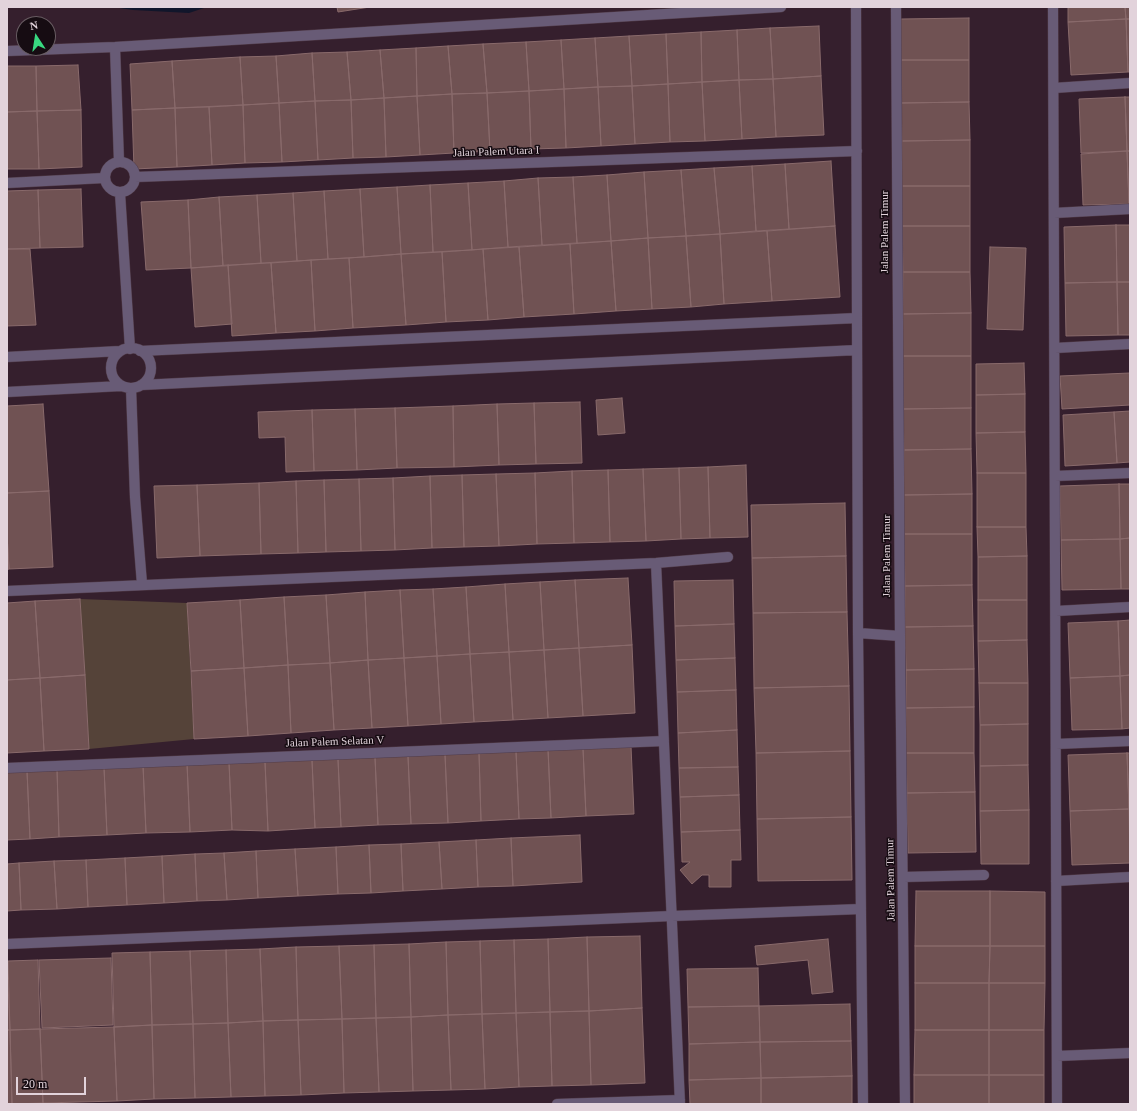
<!DOCTYPE html>
<style>
body{margin:0}
#map{position:relative;width:1137px;height:1111px;overflow:hidden;background:#351f2d;font-family:Georgia,serif}
canvas{display:block}
.frame{position:absolute;inset:0;border:8px solid #e2d3db;pointer-events:none}
.north{position:absolute;left:16px;top:16px;width:40px;height:40px;box-sizing:border-box;background:#160c12;border:1px solid #685c62;border-radius:50%;rotate:348deg;font-size:11px;font-weight:700;line-height:16px;text-align:center;color:#e2d3db}
.north::after{content:'';display:block;margin:auto;width:14px;height:18px;background:#38d880;clip-path:polygon(50% 0,100% 100%,50% 72%,0 100%)}
.scale{position:absolute;left:16px;top:1077px;width:70px;height:18px;box-sizing:border-box;border:2px solid #e2d3db;border-top:0;padding-left:5px;font-size:12px;line-height:14px;white-space:nowrap;color:#e2d3db;-webkit-text-stroke:3px #160c12;paint-order:stroke}
</style>
<div id="map">
<canvas width="1137" height="1111"></canvas>
<div class="frame"></div>
<div class="north">N</div>
<div class="scale">20 m</div>
</div>
<script>
const context = document.querySelector('canvas').getContext('2d');
context.lineJoin = 'round';
function fill(path, color) {
  context.fillStyle = color;
  context.fill(path, 'evenodd');
}
function shape(rows) {
  const path = new Path2D();
  for (const r of rows) {
    if (r.length === 3) {
      path.moveTo(r[0] + r[2], r[1]);
      path.arc(r[0], r[1], r[2], 0, 2 * Math.PI);
      continue;
    }
    path.moveTo(r[0], r[1]);
    for (let i = 2; i < r.length; i += 2) path.lineTo(r[i], r[i + 1]);
  }
  return path;
}
function stroke(path, color, width, dash) {
  context.strokeStyle = color;
  context.lineWidth = width;
  context.lineCap = dash ? 'butt' : 'round';
  context.setLineDash(dash || []);
  context.stroke(path);
}
function label(font, color, halo, rows, align = 'center') {
  context.font = font + ' Georgia,serif';
  context.lineWidth = 3;
  context.setLineDash([]);
  context.textBaseline = 'middle';
  context.strokeStyle = halo;
  context.fillStyle = color;
  for (const [text, x, y, turn = 0] of rows) {
    context.save();
    context.translate(x, y);
    context.rotate((+turn || 0) * Math.PI / 180);
    context.textAlign = isNaN(turn) ? turn : align;
    if (halo) context.strokeText(text, 0, 0);
    context.fillText(text, 0, 0);
    context.restore();
  }
}
fill(shape([
 [80,599,187,603,194,739,89,749]
]), '#554339');
fill(shape([
 [113,7,207,7,189,13,133,10]
]), '#11162b');
const building = shape([
 [337,7,370,7,338,12,337,7],
 [1068,7,1125,7,1126,19,1068,22,1068,7],
 [1125,7,1130,7,1130,19,1126,19,1125,7],
 [969,18,969,60,901,60,901,19,969,18],
 [1126,19,1128,72,1071,75,1068,22,1126,19],
 [1126,19,1130,19,1130,72,1128,72,1126,19],
 [819,26,821,76,773,79,770,28,819,26],
 [770,28,773,79,739,80,737,30,770,28],
 [737,30,739,80,702,82,701,32,737,30],
 [701,32,702,82,668,84,666,34,701,32],
 [666,34,668,84,632,86,629,36,666,34],
 [629,36,632,86,598,87,595,38,629,36],
 [595,38,598,87,564,89,561,40,595,38],
 [561,40,564,89,529,91,526,42,561,40],
 [526,42,529,91,487,93,483,44,526,42],
 [483,44,487,93,452,94,448,46,483,44],
 [448,46,452,94,417,96,416,48,448,46],
 [416,48,417,96,384,98,380,50,416,48],
 [380,50,384,98,351,100,347,52,380,50],
 [347,52,351,100,315,101,312,53,347,52],
 [312,53,315,101,279,103,276,56,312,53],
 [276,56,279,103,243,105,240,57,276,56],
 [240,57,243,105,175,108,172,61,240,57],
 [901,60,969,60,969,102,901,103,901,60],
 [172,61,175,108,132,110,130,64,172,61],
 [78,65,81,110,37,111,36,66,78,65],
 [7,66,36,66,37,111,7,112,7,66],
 [821,76,824,135,776,137,773,79,821,76],
 [773,79,776,137,742,139,739,80,773,79],
 [739,80,742,139,705,141,702,82,739,80],
 [702,82,705,141,670,142,668,84,702,82],
 [668,84,670,142,635,144,632,86,668,84],
 [632,86,635,144,601,146,598,87,632,86],
 [598,87,601,146,566,148,564,89,598,87],
 [564,89,566,148,531,149,529,91,564,89],
 [529,91,531,149,490,151,487,93,529,91],
 [487,93,490,151,454,153,452,94,487,93],
 [452,94,454,153,420,155,417,96,452,94],
 [417,96,420,155,386,157,384,98,417,96],
 [1125,97,1130,97,1130,151,1127,151,1125,97],
 [1125,97,1127,151,1081,153,1079,99,1125,97],
 [384,98,386,157,353,158,351,100,384,98],
 [351,100,353,158,318,160,315,101,351,100],
 [315,101,318,160,282,162,279,103,315,101],
 [969,102,970,140,902,141,901,103,969,102],
 [279,103,282,162,245,163,243,105,279,103],
 [243,105,245,163,212,165,209,107,243,105],
 [209,107,212,165,177,167,175,108,209,107],
 [175,108,177,167,134,169,132,110,175,108],
 [81,110,82,167,39,169,37,111,81,110],
 [37,111,39,169,7,169,7,112,37,111],
 [970,140,970,186,902,186,902,141,970,140],
 [1127,151,1130,151,1130,204,1129,204,1127,151],
 [1127,151,1129,204,1083,205,1081,154,1127,151],
 [831,161,835,226,789,229,785,164,831,161],
 [785,164,789,229,756,231,752,166,785,164],
 [752,166,756,231,720,234,714,168,752,166],
 [714,168,720,234,686,236,681,170,714,168],
 [681,170,686,236,648,238,644,172,681,170],
 [644,172,648,238,611,241,607,175,644,172],
 [607,175,611,241,577,243,573,177,607,175],
 [573,177,577,243,542,245,538,178,573,177],
 [538,178,542,245,508,247,504,181,538,178],
 [504,181,508,247,472,250,468,183,504,181],
 [468,183,472,250,433,252,430,185,468,183],
 [430,185,433,252,401,254,397,187,430,185],
 [902,186,970,186,970,226,902,226,902,186],
 [397,187,401,254,364,257,360,189,397,187],
 [81,189,83,247,40,248,38,190,81,189],
 [360,189,364,257,328,259,324,191,360,189],
 [38,190,40,248,7,249,7,191,38,190],
 [324,191,328,259,297,261,293,193,324,191],
 [293,193,297,261,261,263,257,195,293,193],
 [257,195,261,263,223,266,219,197,257,195],
 [219,197,223,266,191,268,188,200,219,197],
 [188,200,191,268,146,270,141,202,188,200],
 [1116,225,1117,282,1065,283,1064,227,1116,225],
 [1116,225,1130,225,1130,282,1117,282,1116,225],
 [835,226,840,297,772,301,767,231,835,226],
 [902,226,970,226,970,272,903,272,902,226],
 [767,231,772,301,724,304,720,234,767,231],
 [720,234,724,304,691,307,686,236,720,234],
 [686,236,691,307,652,309,648,238,686,236],
 [648,238,652,309,616,311,611,241,648,238],
 [611,241,616,311,574,314,570,244,611,241],
 [570,244,574,314,524,317,519,247,570,244],
 [519,247,524,317,488,320,483,249,519,247],
 [990,247,1026,248,1023,330,987,329,990,247],
 [7,249,30,249,36,325,7,326,7,249],
 [483,249,488,320,446,322,442,252,483,249],
 [442,252,446,322,406,325,401,254,442,252],
 [401,254,406,325,353,328,349,258,401,254],
 [349,258,353,328,315,331,311,260,349,258],
 [311,260,315,331,276,333,271,263,311,260],
 [271,263,276,333,232,336,228,265,271,263],
 [228,265,232,324,195,327,191,268,228,265],
 [903,272,970,272,971,313,903,314,903,272],
 [1117,282,1130,282,1130,335,1118,335,1117,282],
 [1117,282,1118,335,1066,336,1065,283,1117,282],
 [971,313,971,356,903,356,903,314,971,313],
 [903,356,971,356,971,408,903,409,903,356],
 [1024,363,1025,394,976,395,976,364,1024,363],
 [1130,373,1130,405,1062,409,1060,376,1130,373],
 [1025,394,1025,432,976,433,976,395,1025,394],
 [622,398,625,433,598,435,596,400,622,398],
 [580,402,582,463,536,464,534,403,580,402],
 [534,403,536,464,499,465,497,404,534,403],
 [43,404,49,491,7,493,7,406,43,404],
 [497,404,499,465,454,467,453,406,497,404],
 [453,406,454,467,397,468,395,408,453,406],
 [395,408,397,468,357,470,355,409,395,408],
 [971,408,971,449,904,450,903,409,971,408],
 [355,409,357,470,314,471,312,410,355,409],
 [312,410,314,471,286,472,285,437,259,438,258,412,312,410],
 [1130,411,1130,462,1117,463,1114,412,1130,411],
 [1114,412,1117,463,1065,466,1063,415,1114,412],
 [1025,432,1026,473,977,473,976,433,1025,432],
 [971,449,972,494,904,495,904,450,971,449],
 [746,465,748,537,710,538,708,467,746,465],
 [708,467,710,538,681,539,679,468,708,467],
 [679,468,681,539,646,541,643,469,679,468],
 [643,469,646,541,610,542,608,470,643,469],
 [608,470,610,542,574,543,572,471,608,470],
 [572,471,574,543,537,544,535,473,572,471],
 [535,473,537,544,499,546,496,474,535,473],
 [977,473,1026,473,1026,527,977,527,977,473],
 [496,474,499,546,464,547,462,475,496,474],
 [462,475,464,547,432,548,430,476,462,475],
 [430,476,432,548,395,550,393,478,430,476],
 [393,478,395,550,361,551,359,479,393,478],
 [359,479,361,551,326,552,324,480,359,479],
 [324,480,326,552,298,553,296,481,324,480],
 [296,481,298,553,261,554,259,483,296,481],
 [259,483,261,554,200,556,197,485,259,483],
 [1119,484,1120,539,1061,540,1060,486,1119,484],
 [1119,484,1130,484,1130,538,1120,539,1119,484],
 [197,485,200,556,157,558,154,486,197,485],
 [49,491,53,567,9,569,7,534,7,493,49,491],
 [972,494,972,534,904,534,904,495,972,494],
 [845,503,846,556,752,558,751,505,845,503],
 [977,527,1026,527,1027,556,978,557,977,527],
 [7,534,9,569,7,570,7,534],
 [904,534,972,534,972,585,905,586,904,534],
 [1130,538,1130,589,1121,589,1120,539,1130,538],
 [1120,539,1121,589,1062,590,1061,540,1120,539],
 [846,556,847,612,753,613,752,558,846,556],
 [1027,556,1027,600,978,600,978,557,1027,556],
 [628,578,632,645,579,648,575,580,628,578],
 [575,580,579,648,544,650,540,582,575,580],
 [733,580,734,624,675,626,674,581,733,580],
 [540,582,544,650,509,652,505,584,540,582],
 [505,584,509,652,470,654,466,587,505,584],
 [972,585,973,626,905,627,905,586,972,585],
 [466,587,470,654,437,656,433,589,466,587],
 [433,589,437,656,404,658,400,590,433,589],
 [400,590,404,658,368,660,365,592,400,590],
 [365,592,368,660,330,663,326,595,365,592],
 [326,595,330,663,288,665,284,597,326,595],
 [284,597,288,665,244,668,240,600,284,597],
 [80,599,85,675,40,678,35,601,80,599],
 [240,600,244,668,191,671,187,603,240,600],
 [978,600,1027,600,1027,640,978,641,978,600],
 [35,601,40,678,7,680,7,603,35,601],
 [847,612,849,686,754,688,753,613,847,612],
 [1130,620,1130,675,1120,676,1118,621,1130,620],
 [1118,621,1120,676,1070,678,1068,623,1118,621],
 [734,624,735,658,676,660,675,626,734,624],
 [973,626,974,669,906,670,905,627,973,626],
 [1027,640,1028,683,979,683,978,641,1027,640],
 [632,645,635,713,583,716,579,648,632,645],
 [579,648,583,716,548,718,544,650,579,648],
 [544,650,548,718,513,720,509,652,544,650],
 [509,652,513,720,474,722,470,654,509,652],
 [470,654,474,722,441,724,437,656,470,654],
 [437,656,441,724,408,726,404,658,437,656],
 [404,658,408,726,372,728,368,660,404,658],
 [735,658,736,690,677,692,676,660,735,658],
 [368,660,372,728,334,730,330,663,368,660],
 [330,663,334,730,291,733,288,665,330,663],
 [288,665,291,733,248,736,244,668,288,665],
 [244,668,248,736,194,739,191,671,244,668],
 [974,669,974,707,906,708,906,670,974,669],
 [85,675,89,749,44,751,40,678,85,675],
 [1130,675,1130,728,1122,729,1120,676,1130,675],
 [1120,676,1122,729,1072,730,1070,678,1120,676],
 [40,678,44,751,7,753,7,680,40,678],
 [979,683,1028,683,1028,724,980,725,979,683],
 [849,686,850,751,756,753,754,688,849,686],
 [736,690,737,730,678,733,677,692,736,690],
 [974,707,974,753,906,753,906,708,974,707],
 [1028,724,1028,765,980,766,980,725,1028,724],
 [737,730,738,767,679,768,678,733,737,730],
 [631,746,634,814,586,816,583,748,631,746],
 [583,748,586,816,551,818,548,749,583,748],
 [548,749,551,818,519,819,516,751,548,749],
 [516,751,519,819,481,821,479,753,516,751],
 [850,751,851,817,757,819,756,753,850,751],
 [479,753,481,821,448,823,445,754,479,753],
 [906,753,974,753,975,792,907,793,906,753],
 [1127,753,1129,809,1070,811,1068,755,1127,753],
 [1127,753,1130,753,1130,809,1129,809,1127,753],
 [445,754,448,823,411,824,408,756,445,754],
 [408,756,411,824,378,825,375,757,408,756],
 [375,757,378,825,341,827,338,759,375,757],
 [338,759,341,827,315,828,312,760,338,759],
 [312,760,315,828,268,831,265,762,312,760],
 [229,762,265,762,268,831,232,830,229,762],
 [229,762,232,830,190,832,187,763,229,762],
 [187,763,190,832,146,833,143,765,187,763],
 [143,765,146,833,107,835,104,767,143,765],
 [1028,765,1029,810,980,811,980,766,1028,765],
 [104,767,107,835,59,837,57,769,104,767],
 [738,767,739,795,680,797,679,768,738,767],
 [57,769,59,837,30,839,27,771,57,769],
 [7,771,27,771,30,839,7,840,7,771],
 [975,792,976,852,908,853,907,793,975,792],
 [739,795,740,830,681,832,680,797,739,795],
 [1129,809,1130,863,1072,865,1070,811,1129,809],
 [1029,810,1029,864,981,864,980,811,1029,810],
 [851,817,852,880,758,881,757,819,851,817],
 [740,830,741,860,731,860,731,887,709,887,709,875,702,875,692,884,680,870,690,862,682,862,681,832,740,830],
 [580,835,582,882,513,886,511,838,580,835],
 [511,838,513,886,478,887,476,840,511,838],
 [476,840,478,887,442,889,439,842,476,840],
 [439,842,442,889,403,891,401,844,439,842],
 [401,844,403,891,371,893,369,845,401,844],
 [369,845,371,893,338,894,336,847,369,845],
 [336,847,338,894,298,896,295,849,336,847],
 [295,849,298,896,258,898,256,851,295,849],
 [256,851,258,898,227,900,224,853,256,851],
 [224,853,227,900,197,901,195,854,224,853],
 [195,854,197,901,164,903,162,856,195,854],
 [162,856,164,903,127,905,125,858,162,856],
 [125,858,127,905,88,907,86,860,125,858],
 [86,860,88,907,57,909,54,861,86,860],
 [54,861,57,909,21,910,19,863,54,861],
 [19,863,21,910,7,911,7,864,19,863],
 [916,891,990,891,990,946,915,946,916,891],
 [990,891,1045,892,1045,946,990,946,990,891],
 [640,936,642,1008,589,1011,587,937,640,936],
 [587,937,589,1011,550,1012,548,939,587,937],
 [548,939,550,1012,516,1013,514,940,548,939],
 [828,939,833,992,812,994,808,960,757,965,755,946,828,939],
 [514,940,516,1013,482,1014,480,941,514,940],
 [480,941,482,1014,448,1015,446,942,480,941],
 [446,942,448,1015,411,1017,409,944,446,942],
 [409,944,411,1017,376,1018,374,945,409,944],
 [374,945,376,1018,342,1019,339,946,374,945],
 [339,946,342,1019,298,1020,296,947,339,946],
 [915,946,990,946,989,983,915,983,915,946],
 [990,946,1045,946,1045,983,989,983,990,946],
 [296,947,298,1020,263,1021,260,949,296,947],
 [260,949,263,1021,228,1023,226,950,260,949],
 [226,950,228,1023,193,1024,190,951,226,950],
 [190,951,193,1024,152,1025,150,952,190,951],
 [150,952,152,1025,114,1027,112,953,150,952],
 [111,958,113,1025,42,1028,39,960,111,958],
 [38,960,40,1029,10,1030,8,961,38,960],
 [7,961,10,1030,7,1030,7,961],
 [758,968,759,1006,688,1007,687,969,758,968],
 [915,983,989,983,989,1030,915,1030,915,983],
 [989,983,1045,983,1044,1030,989,1030,989,983],
 [850,1004,851,1041,760,1042,759,1006,850,1004],
 [759,1006,760,1042,689,1044,688,1007,759,1006],
 [642,1008,645,1083,591,1085,589,1011,642,1008],
 [589,1011,591,1085,552,1086,550,1012,589,1011],
 [550,1012,552,1086,519,1087,516,1013,550,1012],
 [516,1013,519,1087,485,1089,482,1014,516,1013],
 [482,1014,485,1089,451,1090,448,1015,482,1014],
 [448,1015,451,1090,413,1091,411,1017,448,1015],
 [411,1017,413,1091,379,1092,376,1018,411,1017],
 [376,1018,379,1092,344,1093,342,1019,376,1018],
 [342,1019,344,1093,301,1095,298,1020,342,1019],
 [298,1020,301,1095,265,1096,263,1021,298,1020],
 [263,1021,265,1096,231,1097,228,1023,263,1021],
 [228,1023,231,1097,195,1098,193,1024,228,1023],
 [193,1024,195,1098,154,1099,152,1025,193,1024],
 [152,1025,154,1099,117,1101,114,1027,152,1025],
 [114,1027,117,1101,43,1103,40,1029,114,1027],
 [40,1029,43,1103,12,1104,10,1030,40,1029],
 [7,1030,10,1030,12,1104,7,1104,7,1030],
 [915,1030,989,1030,989,1075,914,1075,915,1030],
 [989,1030,1044,1030,1044,1075,989,1075,989,1030],
 [851,1041,852,1076,761,1078,760,1042,851,1041],
 [760,1042,761,1078,689,1080,689,1044,760,1042],
 [914,1075,989,1075,989,1104,914,1104,914,1075],
 [989,1075,1044,1075,1044,1104,989,1104,989,1075],
 [852,1076,852,1104,761,1104,761,1078,852,1076],
 [761,1078,761,1104,690,1104,689,1080,761,1078]
]);
fill(building, '#705253');
stroke(building, '#896a6b', 1);
const minor = shape([
 [856,7,858,633,863,1104],
 [896,7,900,636,905,1104],
 [1053,7,1057,1104],
 [115,47,119,162],
 [7,51,115,47,781,7],
 [1054,88,1130,83],
 [120,177,15],
 [135,177,857,151],
 [7,183,104,178],
 [120,193,130,349],
 [1054,213,1130,209],
 [1055,348,1130,344],
 [131,368,20],
 [140,351,857,318],
 [7,357,120,351],
 [141,385,857,350],
 [131,388,135,497,142,584],
 [7,392,121,386],
 [1055,476,1130,473],
 [656,563,680,1104],
 [7,591,656,563,728,557],
 [1056,611,1130,607],
 [858,633,900,636],
 [1056,744,1130,741],
 [7,768,664,741],
 [903,877,984,875],
 [1056,881,1130,877],
 [7,944,672,916,861,909],
 [1057,1056,1130,1053],
 [557,1104,680,1100]
]);
stroke(minor, '#513c49', 11);
stroke(minor, '#685b76', 10);
label('11px', '#e2d3db', '#160c12', [
 ["Jalan Palem Utara I",496,152,-2],
 ["Jalan Palem Timur",885,232,-90],
 ["Jalan Palem Timur",887,556,-90],
 ["Jalan Palem Selatan V",335,742,-2],
 ["Jalan Palem Timur",891,880,-91]
]);
</script>
